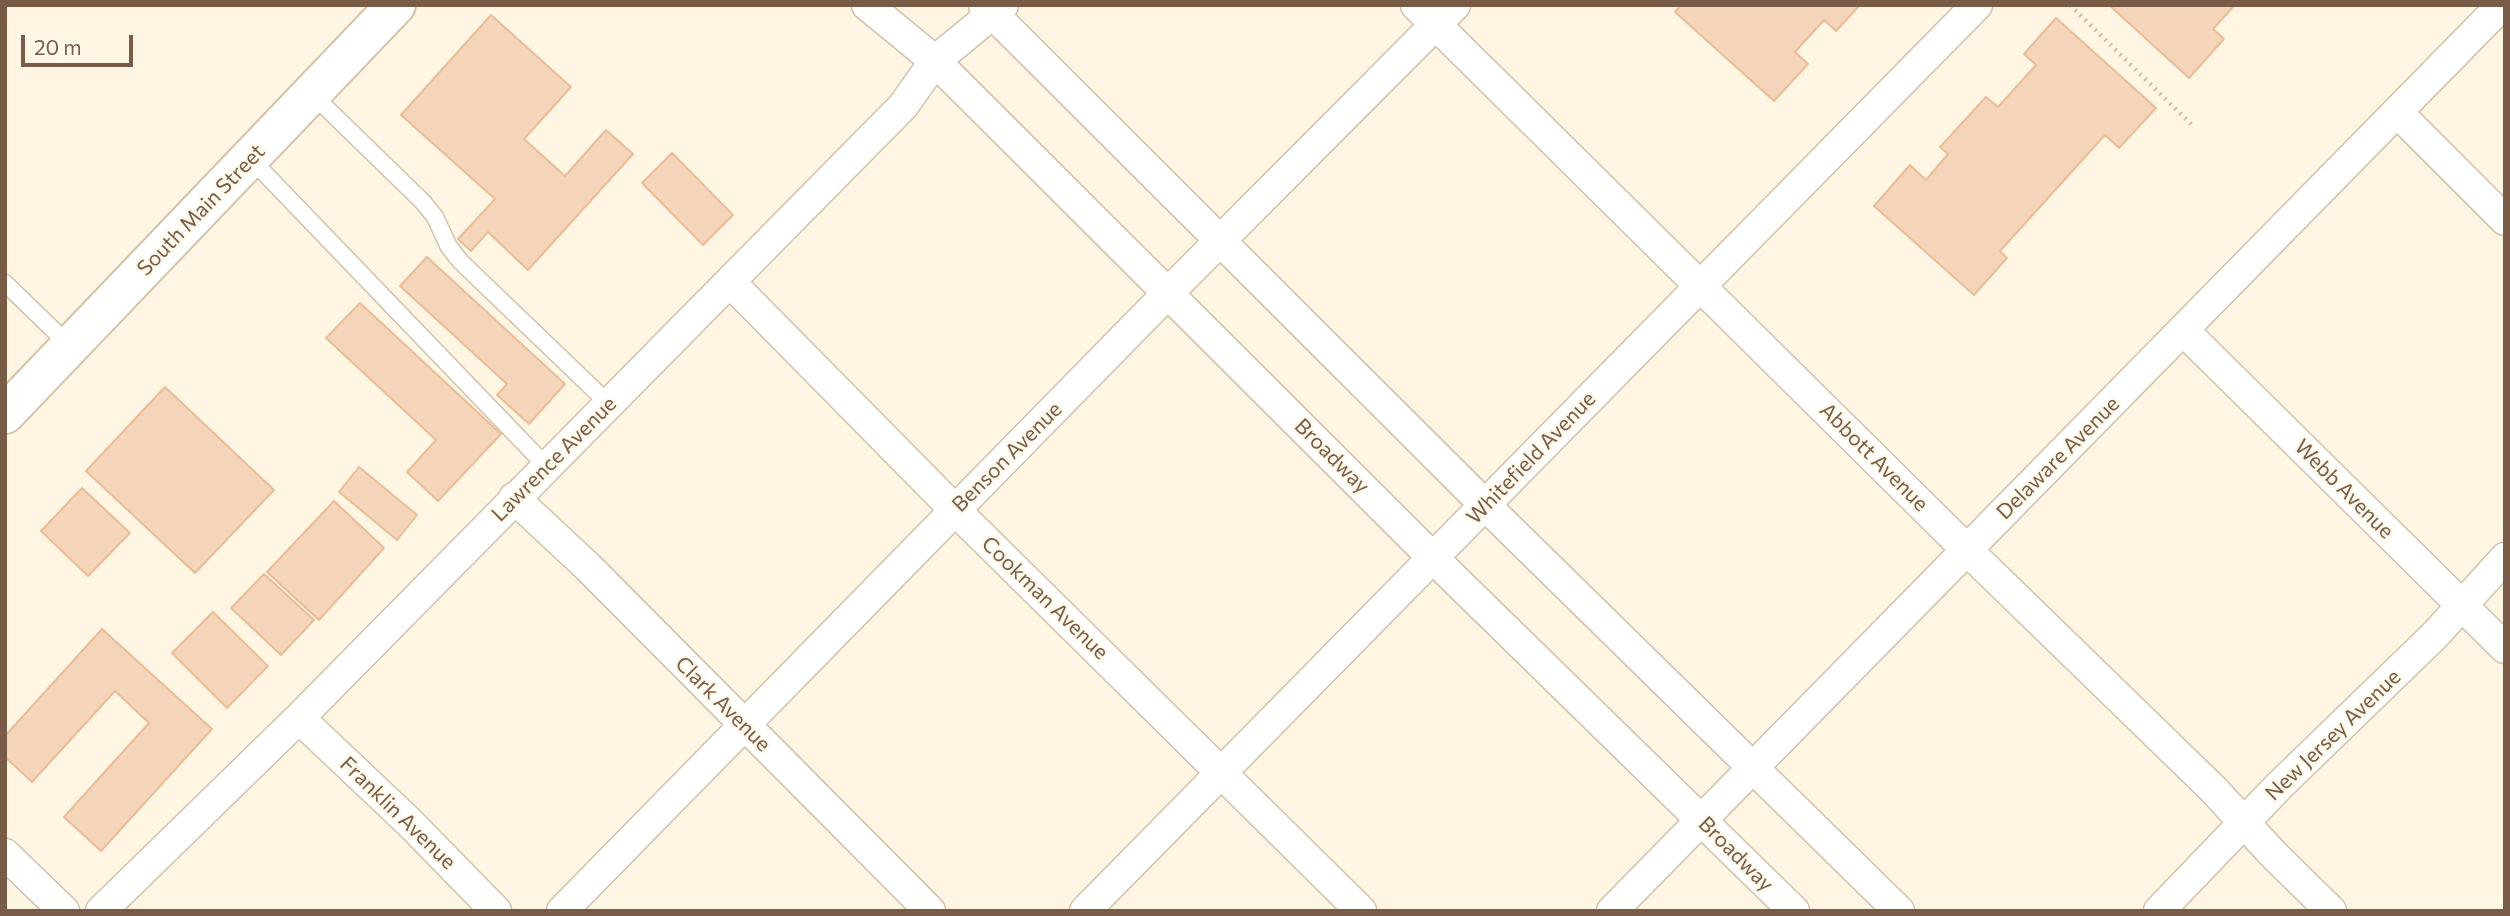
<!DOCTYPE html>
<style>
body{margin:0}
#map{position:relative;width:2510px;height:916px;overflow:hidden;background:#fef5e3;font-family:Commissioner,sans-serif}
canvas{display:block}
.frame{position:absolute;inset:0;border:7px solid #785c47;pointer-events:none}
.scale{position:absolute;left:21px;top:35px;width:112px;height:32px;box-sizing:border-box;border:4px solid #785c47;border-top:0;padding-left:9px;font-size:21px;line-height:24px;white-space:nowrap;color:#785c47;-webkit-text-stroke:5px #fff9eb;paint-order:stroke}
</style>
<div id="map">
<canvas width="2510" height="916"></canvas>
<div class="frame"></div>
<div class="scale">20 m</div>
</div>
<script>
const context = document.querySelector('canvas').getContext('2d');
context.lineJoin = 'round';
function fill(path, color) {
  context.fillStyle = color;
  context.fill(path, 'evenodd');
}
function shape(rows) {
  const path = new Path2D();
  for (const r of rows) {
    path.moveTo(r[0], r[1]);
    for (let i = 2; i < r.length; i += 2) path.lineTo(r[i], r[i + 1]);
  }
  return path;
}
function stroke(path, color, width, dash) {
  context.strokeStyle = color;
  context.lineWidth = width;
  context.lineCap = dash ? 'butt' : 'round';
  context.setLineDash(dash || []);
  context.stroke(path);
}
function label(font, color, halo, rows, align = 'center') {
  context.font = font + ' Commissioner,sans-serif';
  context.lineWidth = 5;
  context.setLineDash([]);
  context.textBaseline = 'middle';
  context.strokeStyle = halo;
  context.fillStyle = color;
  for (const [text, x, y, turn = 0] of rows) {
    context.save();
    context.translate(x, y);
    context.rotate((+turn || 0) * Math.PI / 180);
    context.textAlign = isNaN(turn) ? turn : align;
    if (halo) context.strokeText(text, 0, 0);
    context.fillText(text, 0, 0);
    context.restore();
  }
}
const building = shape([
 [1681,5,1860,5,1836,31,1824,20,1795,52,1808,64,1774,101,1675,12,1681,5],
 [2109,5,2235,5,2213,29,2224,39,2189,78,2109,5],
 [491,15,571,87,524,139,565,176,606,130,633,154,528,270,488,232,471,251,458,239,495,199,401,115,491,15],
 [2056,18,2156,108,2119,148,2105,135,2000,251,2007,258,1974,295,1874,206,1910,165,1926,180,1948,154,1940,147,1986,97,1998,107,2036,65,2024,54,2056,18],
 [672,153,733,215,703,245,642,183,672,153],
 [427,257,565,384,529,424,497,395,507,384,400,286,427,257],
 [360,303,501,434,438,501,407,472,436,440,326,338,360,303],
 [165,387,274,490,195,573,86,471,165,387],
 [359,467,417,515,397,540,339,492,359,467],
 [82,488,130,533,88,576,41,531,82,488],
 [334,501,384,548,319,620,267,572,334,501],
 [264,574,314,620,281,655,231,608,264,574],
 [213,612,268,666,227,708,172,653,213,612],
 [102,629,212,729,101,851,64,817,149,723,115,691,32,782,5,757,5,736,102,629]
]);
fill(building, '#f5d5b9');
stroke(building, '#e9bd98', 2);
const service = shape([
 [312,94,423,202,435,217,449,247,461,262,609,404],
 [250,158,546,466],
 [5,283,70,346]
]);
const minor = shape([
 [867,5,935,61,1432,557,1794,911],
 [984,5,1486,506,1899,911],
 [1416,5,1967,550,2213,789,2274,855,2331,911],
 [2397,112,2505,220],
 [730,282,955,510,1361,911],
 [2184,331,2505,648],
 [514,498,588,567,930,911],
 [299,718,410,823,496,911],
 [5,854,64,911],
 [101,911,299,718,903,106,935,61,1003,5],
 [562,911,1168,293,1455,5],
 [1085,911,1977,5],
 [1612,911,2502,5],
 [2159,911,2279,786,2435,635,2505,558]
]);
const secondary = shape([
 [5,414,396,5]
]);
stroke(service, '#d2c0ab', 19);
stroke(minor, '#d2c0ab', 33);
stroke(secondary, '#d5c0a8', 42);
stroke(shape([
 [2070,5,2194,127]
]), '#dab99b', 4.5, [2, 5]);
stroke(service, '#fff', 16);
stroke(minor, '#fff', 30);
stroke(secondary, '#fff', 38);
label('21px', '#785c47', '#fff9eb', [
 ["South Main Street",201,210,-46],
 ["Broadway",1332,456,45],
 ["Benson Avenue",1007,457,-45],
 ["Abbott Avenue",1874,457,45],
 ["Whitefield Avenue",1531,458,-46],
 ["Delaware Avenue",2058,458,-45],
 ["Lawrence Avenue",554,459,-45],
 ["Webb Avenue",2344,489,45],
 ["Cookman Avenue",1045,598,44],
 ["Clark Avenue",723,704,45],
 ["New Jersey Avenue",2333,735,-44],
 ["Franklin Avenue",398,813,44],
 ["Broadway",1736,854,45]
]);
</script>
